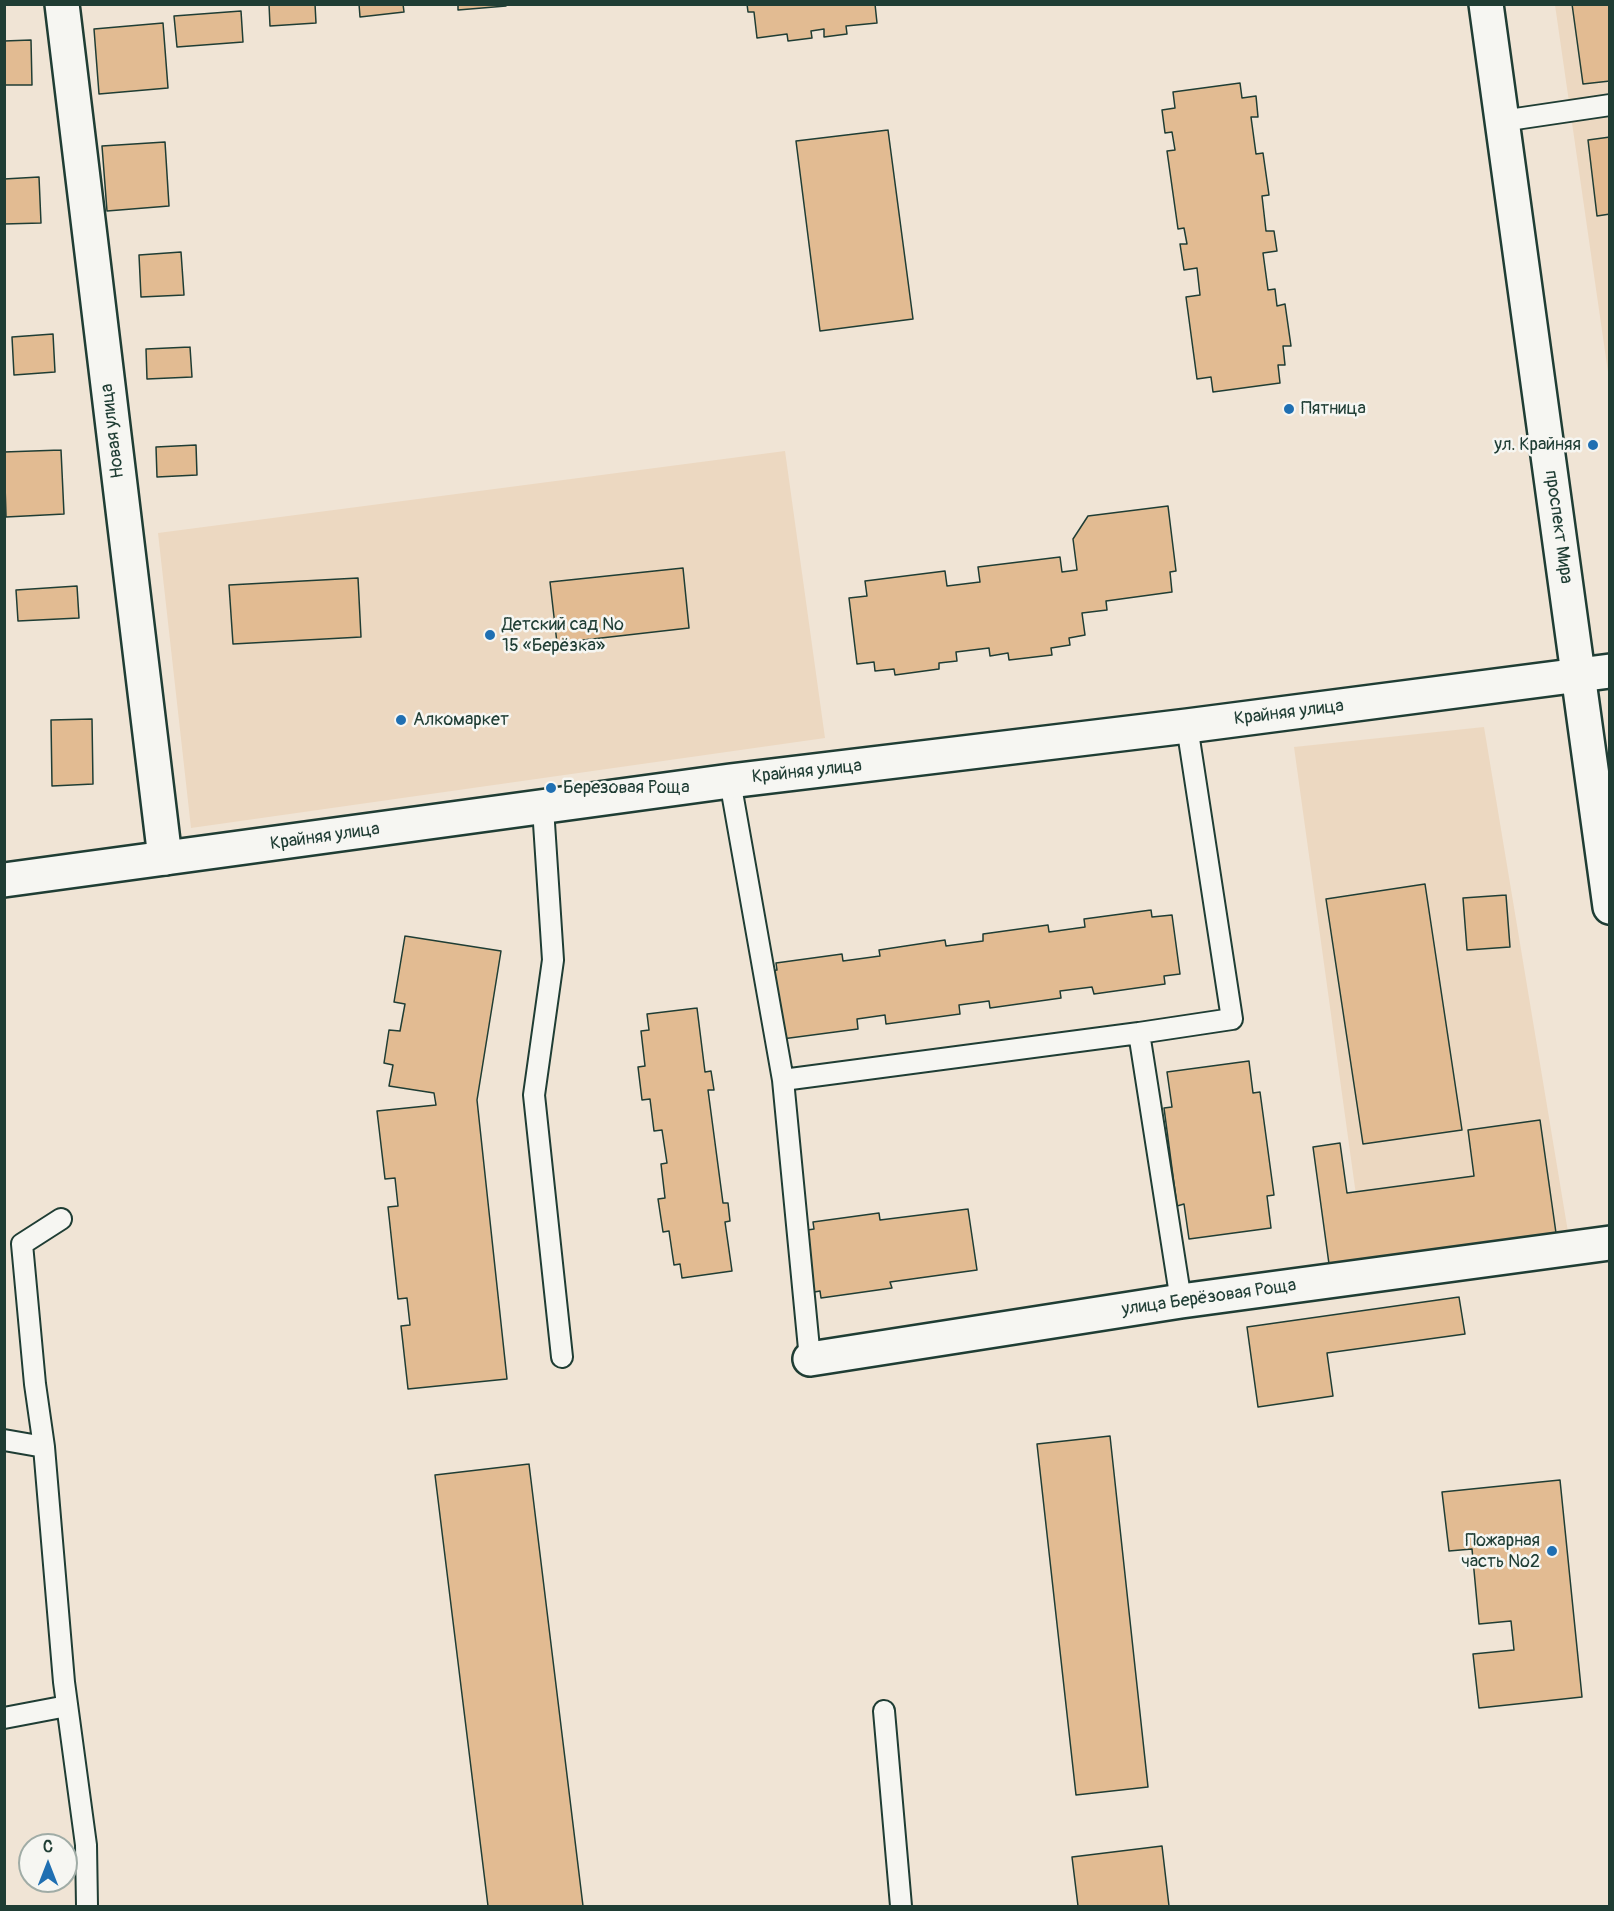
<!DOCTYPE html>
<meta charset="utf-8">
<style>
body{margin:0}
#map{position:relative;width:1614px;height:1911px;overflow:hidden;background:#f0e4d5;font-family:Pangolin,sans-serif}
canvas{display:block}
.frame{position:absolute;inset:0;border:6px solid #1f3d34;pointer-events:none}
.north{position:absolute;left:18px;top:1833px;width:60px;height:60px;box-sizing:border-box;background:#f6f6f2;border:2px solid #a0aca6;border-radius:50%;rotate:0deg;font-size:16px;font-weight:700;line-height:24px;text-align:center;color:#1f3d34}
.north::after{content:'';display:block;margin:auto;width:21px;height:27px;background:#1f6fb2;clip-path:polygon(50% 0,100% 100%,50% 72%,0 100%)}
</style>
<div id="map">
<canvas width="1614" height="1911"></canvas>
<div class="frame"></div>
<div class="north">С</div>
</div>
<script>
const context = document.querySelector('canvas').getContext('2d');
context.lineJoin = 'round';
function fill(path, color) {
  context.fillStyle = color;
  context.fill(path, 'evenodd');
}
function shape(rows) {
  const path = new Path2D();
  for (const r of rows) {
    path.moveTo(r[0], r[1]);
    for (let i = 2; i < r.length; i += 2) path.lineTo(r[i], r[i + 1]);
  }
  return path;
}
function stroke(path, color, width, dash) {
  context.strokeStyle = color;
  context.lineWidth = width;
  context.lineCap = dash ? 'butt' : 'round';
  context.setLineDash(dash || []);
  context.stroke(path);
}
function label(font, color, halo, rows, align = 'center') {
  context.font = font + ' Pangolin,sans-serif';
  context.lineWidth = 5;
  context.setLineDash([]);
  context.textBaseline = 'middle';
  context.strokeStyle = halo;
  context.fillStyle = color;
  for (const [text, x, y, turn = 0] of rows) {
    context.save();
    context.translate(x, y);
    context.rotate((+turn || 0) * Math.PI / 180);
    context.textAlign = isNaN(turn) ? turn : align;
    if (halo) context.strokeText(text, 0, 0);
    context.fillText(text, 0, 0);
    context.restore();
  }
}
fill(shape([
 [1555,5,1609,5,1609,379],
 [785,451,825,738,191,828,158,533],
 [1484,727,1568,1232,1365,1260,1294,747]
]), '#ecd8c1');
const building = shape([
 [269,4,315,4,316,23,270,26,269,4],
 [359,4,403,4,404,12,360,17,359,4],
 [458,4,506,4,506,6,458,10,458,4],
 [747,4,875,4,877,23,846,26,847,34,824,37,824,29,811,31,812,38,788,41,787,34,757,38,754,12,748,12,747,4],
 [1572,4,1610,4,1610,81,1583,84,1572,4],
 [241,11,243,42,177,47,174,16,241,11],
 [163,23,168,88,99,94,94,29,163,23],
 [31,40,32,85,4,85,4,41,31,40],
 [1240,83,1242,98,1256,96,1258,117,1251,117,1256,154,1263,153,1269,195,1262,196,1266,231,1274,231,1277,251,1263,253,1268,290,1275,289,1277,306,1285,304,1291,346,1283,346,1285,365,1278,365,1280,383,1213,392,1211,377,1197,379,1186,297,1200,295,1197,268,1184,270,1180,244,1187,244,1184,228,1178,229,1167,151,1175,150,1172,132,1165,133,1162,110,1175,108,1173,92,1240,83],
 [888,130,913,319,820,331,796,141,888,130],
 [1610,137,1610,214,1597,216,1588,140,1610,137],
 [165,142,169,206,107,211,102,146,165,142],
 [39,177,41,223,4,224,4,179,39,177],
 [181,252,184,295,141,297,139,255,181,252],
 [53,334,55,372,14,375,12,337,53,334],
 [190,347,192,377,147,379,146,349,190,347],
 [196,445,197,475,157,477,156,447,196,445],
 [61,450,64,514,6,517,4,452,61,450],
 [1168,506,1176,571,1170,572,1172,592,1106,601,1107,610,1082,613,1085,635,1069,638,1070,645,1051,648,1052,655,1009,660,1008,653,990,656,989,648,956,652,957,661,939,663,939,669,895,675,894,669,875,671,874,662,857,664,849,598,867,596,865,581,945,571,947,586,980,582,978,567,1060,557,1062,572,1077,570,1073,539,1088,516,1168,506],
 [683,568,689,628,557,643,550,582,683,568],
 [358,578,361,637,233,644,229,585,358,578],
 [77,586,79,618,18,621,16,590,77,586],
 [92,719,93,784,52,786,51,720,92,719],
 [1425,884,1462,1130,1363,1144,1326,899,1425,884],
 [1506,895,1510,947,1467,950,1463,898,1506,895],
 [1151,910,1152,917,1172,915,1180,974,1164,976,1165,984,1094,994,1092,987,1060,991,1061,998,990,1008,989,1001,959,1005,960,1014,886,1024,885,1015,857,1019,858,1029,782,1039,781,1030,764,1032,756,973,777,970,776,963,842,954,843,961,880,956,879,950,945,940,946,946,983,941,983,934,1048,925,1049,932,1085,927,1084,919,1151,910],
 [405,936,501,951,477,1100,507,1379,408,1389,401,1326,410,1325,407,1298,398,1299,388,1207,398,1206,395,1178,385,1179,377,1111,436,1105,434,1093,389,1086,393,1065,384,1063,389,1030,400,1031,405,1004,394,1002,405,936],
 [697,1008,705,1072,711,1071,714,1090,708,1090,723,1203,728,1203,730,1221,725,1222,732,1271,682,1278,680,1264,674,1265,669,1231,663,1232,658,1199,665,1198,661,1164,667,1163,662,1130,654,1131,650,1099,642,1100,638,1067,645,1066,641,1031,649,1030,647,1014,697,1008],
 [1249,1061,1253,1093,1260,1092,1274,1195,1267,1196,1271,1228,1189,1239,1184,1204,1177,1206,1164,1108,1172,1107,1167,1072,1249,1061],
 [1540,1120,1556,1233,1329,1264,1313,1147,1340,1143,1347,1193,1474,1176,1468,1130,1540,1120],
 [968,1209,977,1270,890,1282,892,1288,821,1298,820,1291,803,1294,795,1232,814,1229,813,1222,879,1213,880,1220,968,1209],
 [1459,1297,1465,1334,1327,1353,1333,1396,1258,1407,1247,1327,1459,1297],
 [1110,1436,1148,1787,1076,1795,1037,1444,1110,1436],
 [529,1464,583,1906,488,1906,435,1475,529,1464],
 [1560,1480,1582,1697,1479,1708,1473,1654,1514,1650,1511,1621,1479,1624,1472,1549,1449,1551,1442,1492,1560,1480],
 [1162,1846,1169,1906,1078,1906,1072,1857,1162,1846]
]);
fill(building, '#e2bb92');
stroke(building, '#1f3d34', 1.5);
const service = shape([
 [1502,121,1610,105],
 [730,781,783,1080,810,1359],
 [543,808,553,960,534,1095,562,1357],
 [783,1080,1139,1033],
 [1181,1301,1139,1033,1232,1019,1187,726],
 [4,1440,44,1447,64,1682,86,1845,87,1906],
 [44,1447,35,1384,22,1244,61,1219],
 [884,1711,901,1906],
 [4,1718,67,1706]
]);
const minor = shape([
 [62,4,165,858],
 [810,1359,1181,1301,1610,1243]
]);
const tertiary = shape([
 [4,880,730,781,1187,726,1610,671]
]);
const primary = shape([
 [1486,4,1610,907]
]);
stroke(service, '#1f3d34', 24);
stroke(minor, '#1f3d34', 38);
stroke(tertiary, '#1f3d34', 38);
stroke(primary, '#1f3d34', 38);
stroke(service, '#f6f6f2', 20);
stroke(minor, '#f6f6f2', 33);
stroke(tertiary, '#f6f6f2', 33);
stroke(primary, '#f6f6f2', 33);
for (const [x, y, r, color] of [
 [1289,409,6,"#1f6fb2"],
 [1593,445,6,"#1f6fb2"],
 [490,635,6,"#1f6fb2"],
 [401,720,6,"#1f6fb2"],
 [551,788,6,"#1f6fb2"],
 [1552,1551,6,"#1f6fb2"]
]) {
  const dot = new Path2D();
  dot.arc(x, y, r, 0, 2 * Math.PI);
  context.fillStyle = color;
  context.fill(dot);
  stroke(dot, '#f6f6f2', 2);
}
label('18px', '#1f3d34', '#f6f6f2', [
 ["Пятница",1301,409],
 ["ул. Крайняя",1581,445,"right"],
 ["Детский сад №",502,625],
 ["15 «Берёзка»",502,646],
 ["Алкомаркет",413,720],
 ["Березовая Роща",563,788],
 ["Пожарная",1540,1541,"right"],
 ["часть №2",1540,1562,"right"]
], 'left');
label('18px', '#1f3d34', '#f6f6f2', [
 ["Новая улица",113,431,-97],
 ["проспект Мира",1558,527,82],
 ["Крайняя улица",1289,713,-7],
 ["Крайняя улица",807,772,-6],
 ["Крайняя улица",325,837,-8],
 ["улица Берёзовая Роща",1209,1298,-8]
]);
</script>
